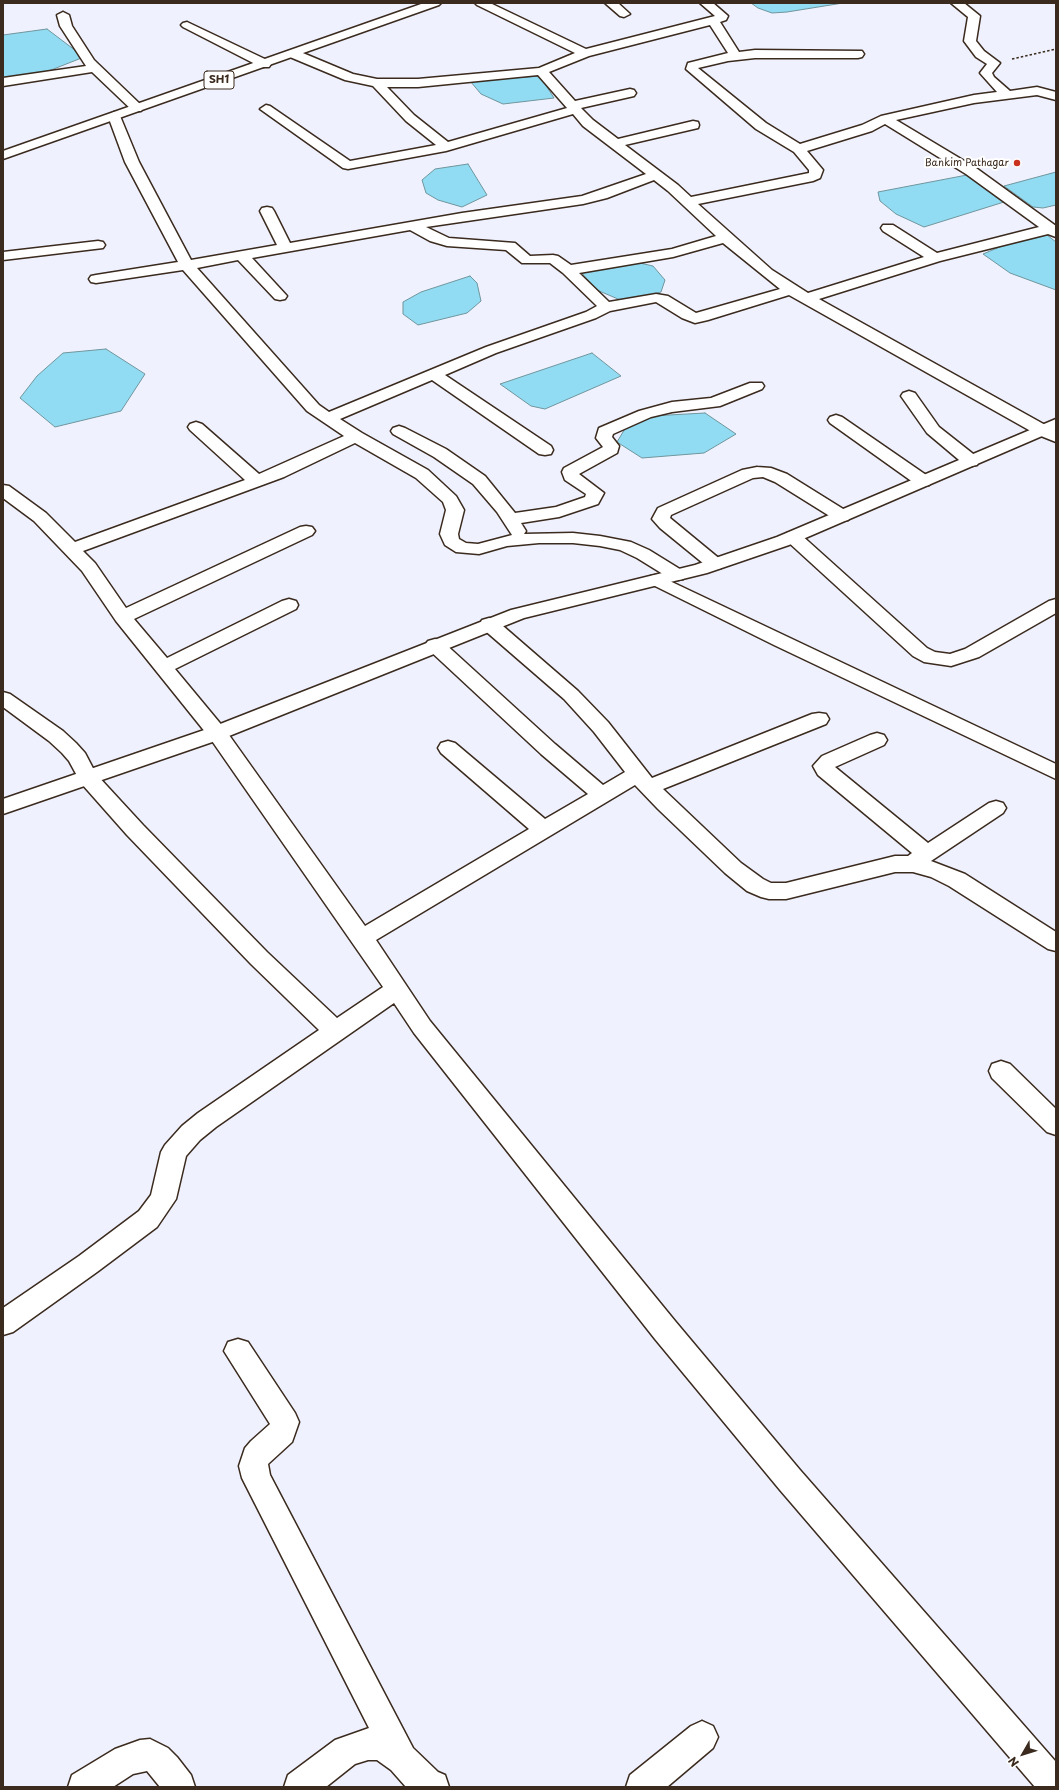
<!DOCTYPE html>
<style>
body{margin:0}
#map{position:relative;width:1059px;height:1790px;overflow:hidden;background:#eff2fe;font-family:"Playpen Sans",sans-serif}
canvas{display:block}
.frame{position:absolute;inset:0;border:4px solid #3b2a1e;pointer-events:none}
.north{position:absolute;left:1003px;top:1734px;width:40px;height:40px;-webkit-text-stroke:3px #fff;paint-order:stroke;rotate:231deg;font-size:11px;font-weight:700;line-height:16px;text-align:center;color:#3b2a1e}
.north::after{content:'';display:block;margin:auto;width:14px;height:18px;background:#3b2a1e;clip-path:polygon(50% 0,100% 100%,50% 72%,0 100%)}
</style>
<div id="map">
<canvas width="1059" height="1790"></canvas>
<div class="frame"></div>
<div class="north">N</div>
</div>
<script>
const context = document.querySelector('canvas').getContext('2d');
context.lineJoin = 'round';
function fill(path, color) {
  context.fillStyle = color;
  context.fill(path, 'evenodd');
}
function shape(rows) {
  const path = new Path2D();
  for (const r of rows) {
    path.moveTo(r[0], r[1]);
    for (let i = 2; i < r.length; i += 2) path.lineTo(r[i], r[i + 1]);
  }
  return path;
}
function stroke(path, color, width, dash) {
  context.strokeStyle = color;
  context.lineWidth = width;
  context.lineCap = dash ? 'butt' : 'round';
  context.setLineDash(dash || []);
  context.stroke(path);
}
function label(font, color, halo, rows, align = 'center') {
  context.font = font + ' "Playpen Sans",sans-serif';
  context.lineWidth = 4;
  context.setLineDash([]);
  context.textBaseline = 'middle';
  context.strokeStyle = halo;
  context.fillStyle = color;
  for (const [text, x, y, turn = 0] of rows) {
    context.save();
    context.translate(x, y);
    context.rotate((+turn || 0) * Math.PI / 180);
    context.textAlign = isNaN(turn) ? turn : align;
    if (halo) context.strokeText(text, 0, 0);
    context.fillText(text, 0, 0);
    context.restore();
  }
}
const water = shape([
 [751,3,843,3,787,12,772,13,758,8,751,3],
 [47,29,84,57,46,72,3,79,3,35,47,29],
 [540,76,554,98,503,104,481,94,470,81,540,76],
 [468,164,487,195,462,207,438,200,426,193,422,180,435,169,468,164],
 [1056,172,1056,205,1043,208,1033,207,1004,186,1056,172],
 [967,175,1004,202,924,227,896,214,880,201,878,192,967,175],
 [1047,235,1056,242,1056,290,1010,273,983,254,1002,246,1047,235],
 [631,261,653,266,665,280,661,292,625,302,597,290,580,271,631,261],
 [470,276,477,283,481,301,467,313,418,325,403,314,403,302,421,292,470,276],
 [106,349,145,374,121,411,55,427,20,398,37,376,63,353,106,349],
 [592,353,621,376,545,409,531,406,500,384,592,353],
 [705,413,736,434,704,453,642,458,617,442,626,427,651,416,705,413]
]);
fill(water, '#91dcf2');
stroke(water, '#6f959d', 1);
const minor = shape([
 [475,3,490,3,586,49,715,16,700,3,713,3,728,16,726,20,720,22,739,52,755,50,862,51,864,54,862,57,858,58,755,58,728,61,698,68,766,123,800,144,862,125,881,116,974,95,997,92,980,73,987,64,976,57,964,41,968,17,951,3,964,3,980,16,976,41,984,51,1000,63,992,73,994,77,1010,91,1037,87,1056,92,1056,100,1037,95,974,103,896,120,976,168,1056,226,1056,237,1048,234,940,261,819,299,1056,431,1056,442,1036,434,789,295,708,320,695,323,682,318,656,302,610,311,596,318,496,353,445,375,551,446,553,450,551,454,545,455,539,454,432,380,340,419,362,433,428,470,456,496,464,510,458,534,459,539,466,543,478,544,512,535,497,512,473,484,434,457,393,434,391,431,393,428,399,426,405,428,446,449,485,476,515,513,556,507,585,497,586,494,565,480,562,472,564,468,603,447,596,438,599,428,639,411,672,402,711,398,750,383,762,383,764,386,762,389,720,406,672,412,651,417,613,434,612,437,619,446,617,453,579,474,604,493,598,504,559,517,521,523,526,531,524,534,573,533,600,536,631,542,649,550,683,571,686,575,683,579,677,580,671,579,637,558,620,550,600,546,573,543,539,543,507,546,479,554,456,552,445,545,440,534,446,510,443,502,416,478,355,443,284,477,83,551,95,563,126,608,300,527,306,526,312,527,315,531,312,535,134,619,167,658,282,601,289,599,296,601,298,605,296,609,175,669,224,728,365,926,529,829,441,753,438,748,441,743,448,741,455,743,545,819,588,794,541,754,428,649,425,645,428,641,435,639,442,641,555,744,603,785,625,772,594,732,564,699,482,628,480,624,482,620,489,618,496,620,578,691,608,722,652,778,812,714,819,713,826,714,829,719,826,724,663,789,741,863,763,879,771,883,786,883,895,856,908,856,912,853,818,775,813,766,822,756,870,735,877,733,884,735,887,740,884,745,835,767,928,843,989,803,996,801,1003,803,1006,808,1003,813,931,861,965,874,1056,932,1056,951,1048,949,949,886,931,877,913,872,895,872,786,899,769,899,761,897,747,891,725,873,658,809,635,785,376,940,430,1021,675,1321,800,1470,1056,1762,1056,1787,1035,1787,780,1490,655,1339,414,1033,394,1003,216,1127,200,1140,186,1156,176,1199,157,1227,97,1272,13,1332,3,1335,3,1308,79,1256,139,1211,151,1195,161,1152,165,1145,182,1126,198,1113,319,1030,251,964,127,835,81,783,69,761,62,753,49,741,3,707,3,692,10,694,63,731,76,743,85,753,96,774,143,825,267,952,337,1018,383,987,210,738,116,621,82,571,34,521,3,498,3,485,9,486,46,513,75,542,245,480,190,430,188,427,190,424,196,422,202,424,259,474,344,436,307,411,183,270,96,283,91,282,89,279,91,276,96,275,178,262,125,162,108,116,114,112,120,116,139,162,191,260,277,245,260,211,262,208,267,207,272,208,274,211,290,243,462,213,582,196,646,174,583,126,573,114,446,151,348,169,343,168,260,109,266,105,270,106,350,161,436,145,406,121,373,86,345,80,290,57,288,54,290,51,298,51,353,74,377,79,418,79,539,68,575,53,477,5,475,3],
 [710,25,728,53,688,63,686,69,756,129,794,152,809,170,809,173,691,197,678,185,625,145,698,128,699,125,698,122,693,121,618,139,593,120,581,108,634,96,636,93,634,90,630,89,575,101,549,72,589,56,710,25],
 [538,75,567,108,448,142,414,115,387,87,418,87,538,75],
 [885,124,966,174,1039,227,937,253,893,225,883,225,881,228,883,231,924,257,808,293,772,270,698,204,813,181,820,178,823,170,807,151,872,131,885,124],
 [654,180,668,191,716,236,672,249,571,265,558,256,553,255,530,256,515,243,449,238,426,227,583,204,607,198,654,180],
 [410,230,430,241,447,246,506,250,522,263,550,263,563,273,597,306,586,312,486,347,329,412,319,405,197,268,238,260,275,299,280,300,285,299,287,296,252,258,410,230],
 [723,243,780,289,696,313,668,296,656,294,609,302,579,273,673,257,723,243],
 [605,3,618,3,630,14,624,17,620,16,605,3],
 [63,12,69,15,72,26,94,60,141,105,143,108,141,111,133,111,92,72,3,86,3,78,86,66,60,26,57,15,63,12],
 [187,22,269,61,271,64,269,67,261,67,183,27,181,25,183,23,187,22],
 [98,241,103,242,105,245,103,248,3,260,3,252,98,241],
 [909,391,915,393,939,427,977,457,979,461,977,465,971,466,965,465,927,433,901,396,903,393,909,391],
 [836,415,842,417,929,477,932,481,929,485,923,486,917,485,830,423,828,420,830,417,836,415],
 [757,467,771,468,787,474,848,512,851,516,848,520,842,521,836,520,775,482,763,477,753,478,671,515,670,518,721,560,724,564,721,568,715,569,709,568,660,528,652,519,658,508,742,470,757,467],
 [793,532,799,533,927,648,935,652,950,654,965,649,1049,601,1056,599,1056,613,979,657,951,666,924,662,913,656,787,541,784,537,787,533,793,532],
 [657,575,1056,764,1056,779,774,645,651,584,648,580,651,576,657,575],
 [1001,1061,1010,1064,1056,1109,1056,1135,1047,1132,992,1078,989,1071,992,1064,1001,1061],
 [238,1339,248,1342,295,1413,299,1422,292,1442,268,1464,270,1475,413,1748,438,1772,445,1775,449,1787,406,1787,391,1770,377,1760,368,1760,355,1764,326,1787,284,1787,288,1775,335,1740,369,1728,242,1478,239,1466,245,1448,251,1441,270,1424,224,1351,228,1342,238,1339],
 [702,1721,713,1726,718,1737,713,1748,667,1787,626,1787,630,1775,691,1726,702,1721],
 [150,1739,168,1748,177,1757,191,1775,195,1787,160,1787,147,1771,133,1774,113,1787,68,1787,72,1775,115,1749,140,1740,150,1739]
]);
const tertiary = shape([
 [1056,419,1056,430,789,545,707,573,524,618,224,738,3,814,3,799,210,728,511,610,695,565,777,537,1056,419]
]);
const primary = shape([
 [424,3,441,3,439,5,3,159,3,151,424,3]
]);
stroke(minor, '#3b2a1e', 3);
stroke(tertiary, '#3b2a1e', 3);
stroke(primary, '#3b2a1e', 3);
stroke(shape([
 [1012,59,1056,49]
]), '#3b2a1e', 1.5, [2.5, 2]);
fill(minor, '#fff');
fill(tertiary, '#fff');
fill(primary, '#fff');
for (const [x, y, r, color] of [
 [1017,163,4,"#c8321e"]
]) {
  const dot = new Path2D();
  dot.arc(x, y, r, 0, 2 * Math.PI);
  context.fillStyle = color;
  context.fill(dot);
  stroke(dot, '#fff', 1.5);
}
label('10px', '#3b2a1e', '#fff', [
 ["Bankim Pathagar",1009,163]
], 'right');
for (const [x, y, w] of [
 [219,80,30]
]) {
  const box = new Path2D();
  box.roundRect(x - w / 2, y - 9, w, 18, 3);
  context.fillStyle = '#fff';
  context.fill(box);
  stroke(box, '#3b2a1e', 1);
}
label('bold 11px', '#3b2a1e', null, [
 ["SH1",219,80]
]);
</script>
